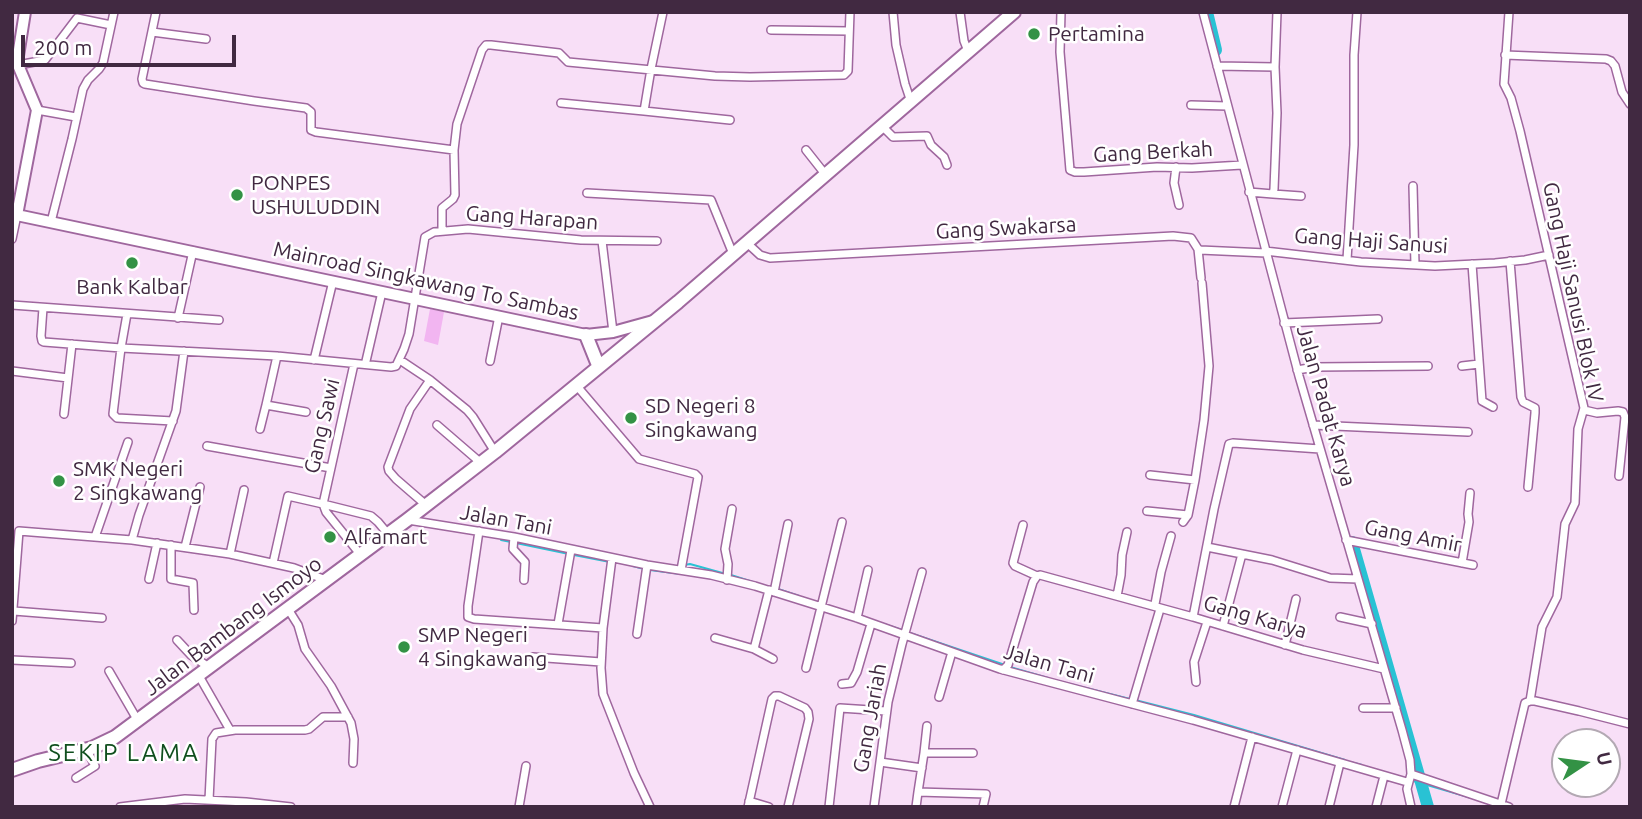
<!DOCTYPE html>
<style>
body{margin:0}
#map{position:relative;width:1642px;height:819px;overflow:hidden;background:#f8dff7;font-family:Ubuntu,sans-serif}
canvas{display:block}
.frame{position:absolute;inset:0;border:14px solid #412941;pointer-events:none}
.north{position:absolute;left:1551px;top:728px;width:70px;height:70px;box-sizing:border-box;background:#fff;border:2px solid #b3a9b3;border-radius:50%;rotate:77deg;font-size:19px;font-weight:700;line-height:28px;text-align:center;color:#412941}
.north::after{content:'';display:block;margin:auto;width:24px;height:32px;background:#339245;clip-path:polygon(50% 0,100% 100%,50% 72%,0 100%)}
.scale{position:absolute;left:21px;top:35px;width:215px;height:32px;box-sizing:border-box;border:4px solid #412941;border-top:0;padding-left:9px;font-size:21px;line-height:24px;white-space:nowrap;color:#412941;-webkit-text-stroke:5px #fff;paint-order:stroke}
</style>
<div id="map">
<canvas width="1642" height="819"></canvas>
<div class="frame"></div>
<div class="north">U</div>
<div class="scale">200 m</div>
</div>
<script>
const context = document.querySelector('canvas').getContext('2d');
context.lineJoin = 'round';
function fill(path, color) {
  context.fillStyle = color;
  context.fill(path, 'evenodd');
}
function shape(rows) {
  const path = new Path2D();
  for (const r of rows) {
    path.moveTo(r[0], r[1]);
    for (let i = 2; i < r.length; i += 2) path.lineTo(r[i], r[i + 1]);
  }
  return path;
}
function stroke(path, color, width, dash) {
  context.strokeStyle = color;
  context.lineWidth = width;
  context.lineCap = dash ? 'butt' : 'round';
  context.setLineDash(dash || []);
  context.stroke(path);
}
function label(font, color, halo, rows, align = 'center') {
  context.font = font + ' Ubuntu,sans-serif';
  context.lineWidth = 5;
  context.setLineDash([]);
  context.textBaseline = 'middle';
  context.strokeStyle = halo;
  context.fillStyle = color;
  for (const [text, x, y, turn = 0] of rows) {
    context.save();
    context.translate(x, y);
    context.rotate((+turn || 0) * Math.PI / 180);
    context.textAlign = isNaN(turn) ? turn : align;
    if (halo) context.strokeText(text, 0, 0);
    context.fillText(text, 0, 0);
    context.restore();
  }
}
fill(shape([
 [430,309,444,312,438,345,424,341]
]), '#f2b5f1');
stroke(shape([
 [501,540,511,542],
 [516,543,569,554],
 [574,555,610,562],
 [684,565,690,564,726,574],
 [633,566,644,569],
 [650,570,681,574],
 [731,575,756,583],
 [778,589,799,596],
 [881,623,902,630],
 [907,632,1005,665],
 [1010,667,1048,678],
 [1054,680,1130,699],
 [1135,700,1194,715,1345,760],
 [1350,762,1362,765],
 [1410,780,1475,799]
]), '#29c2d4', 2);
stroke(shape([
 [1207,12,1216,50],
 [1352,542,1428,807]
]), '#29c2d4', 12);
const street = shape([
 [156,12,142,79,143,83,145,84,254,101,306,108,311,112,311,130,316,132,454,150],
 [663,12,651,69,644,111,730,120],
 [893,12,896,45,905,84,911,102],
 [960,12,964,41,968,51],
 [1061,12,1060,52,1070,170,1075,172,1084,172,1157,167,1192,168,1242,165],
 [1203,12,1299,376,1402,730,1410,760,1411,774,1407,789,1411,807],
 [1509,12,1504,84,1511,98,1520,131,1584,408,1578,429,1575,503,1565,524,1557,597,1542,627,1530,701],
 [771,30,849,31],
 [152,32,206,39],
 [1505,55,1606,59,1611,61,1615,66,1622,92,1630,104],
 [12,64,18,65,45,60,77,18,111,25],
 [1217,66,1275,67],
 [561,103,644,111],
 [1191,105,1227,106],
 [37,110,76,117],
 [882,126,893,137,927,136,931,145,944,157,947,165],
 [806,150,825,174],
 [1176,167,1174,183,1179,205],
 [1413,186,1415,265],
 [1249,192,1273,194,1274,189,1277,113,1275,67,1277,12],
 [587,193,711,200,733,254],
 [1273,194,1301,196],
 [51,222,72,139,83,89,88,80,99,69,103,63,114,12],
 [442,231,442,208,453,199,455,195,454,150,457,124,482,50,486,45,491,45,559,53,568,62,715,76,750,77,844,75,848,71,850,12],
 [12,239,17,215],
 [602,241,613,332],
 [747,243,760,255,770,258,1173,236,1191,238,1198,249,1200,250,1266,253],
 [1198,249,1201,278],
 [1265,251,1361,262,1435,266,1495,263,1525,260,1549,255],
 [1347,260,1354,145,1354,55,1357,12],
 [1510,261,1521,397,1523,402,1535,408,1535,413,1528,487],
 [1472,264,1482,401,1493,407],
 [12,305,219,320],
 [43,308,41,336,42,341,44,342,121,348,277,356,391,367,396,366,404,349,409,334,425,237,434,232,468,229,581,240,657,241],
 [127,314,121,348,113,414,117,418,173,421],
 [178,318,193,251],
 [1284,323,1378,319],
 [277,356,266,405,306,412],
 [314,360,333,281],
 [400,360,430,380,467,410,473,417,495,452],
 [366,361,382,292],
 [490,361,499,316],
 [354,364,323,504,371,516,378,522,388,534],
 [1462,366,1479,364],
 [1297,370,1315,367,1428,366],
 [12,371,68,378],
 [576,385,639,459,695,474,698,477,681,570],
 [1584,410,1597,413,1618,411,1623,412,1625,417,1619,476],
 [64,414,72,344],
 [437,425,481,463],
 [1313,425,1468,432],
 [260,429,266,405],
 [207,446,331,468],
 [1150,475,1195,480],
 [426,505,396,479,389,471,388,467,410,409,430,380],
 [1147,511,1188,515],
 [408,520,514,537,647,565,711,575,755,586,857,618,1000,669,1193,720,1407,782],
 [1183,522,1188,515,1195,480,1204,420,1209,366,1202,283],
 [1023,525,1013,563,1015,566,1037,576],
 [479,531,468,606,468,617,474,619,603,628],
 [95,537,128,442],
 [514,537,513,549,525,562,524,580],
 [132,540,139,515,176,411,184,351],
 [1346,540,1473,565],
 [171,545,171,579,193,583,194,610],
 [185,547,200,487],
 [1207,547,1272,560,1330,578,1358,579],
 [230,554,244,490],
 [612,558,603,628,601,668,603,694,634,773,650,807],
 [273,563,288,496,323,504,326,512,360,554],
 [1462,563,1469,522,1468,514,1470,493],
 [149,579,157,543],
 [727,580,728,564,725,549,732,509],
 [769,590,754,649,773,659],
 [774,592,788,524],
 [1117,596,1121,575,1122,555,1127,532],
 [1156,607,1155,604,1161,572,1171,536],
 [288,609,298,625,305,649,331,686,351,723,354,739,353,763],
 [14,611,102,618],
 [1193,617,1214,509,1229,444,1233,443,1320,449],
 [1340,617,1372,624],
 [857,618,868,570],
 [12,621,19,531,132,540,230,554,294,568,326,580],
 [558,624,571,550],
 [1223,626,1242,554],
 [637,634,647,565],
 [715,638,754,649],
 [177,640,191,655,210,668],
 [1285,645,1296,599],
 [533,657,601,662],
 [12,660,71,663],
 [806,668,842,522],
 [1003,670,1008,665,1033,582,1037,576,1040,575,1193,617,1303,650,1384,669],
 [109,671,138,721],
 [199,676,230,730],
 [1196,682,1194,662,1207,622],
 [842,684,851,683,857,672,871,624],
 [939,697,952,652],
 [1132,704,1160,609],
 [1363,708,1396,708],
 [924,753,927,726],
 [880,762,922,768],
 [1411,774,1509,807],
 [76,778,95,766,87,750],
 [918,792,924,753,973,753],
 [209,800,212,739,216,733,235,730,305,730,309,729,323,717,348,717],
 [749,801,769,807],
 [1501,804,1525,703,1530,701,1535,701,1579,711,1630,724],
 [120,807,185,799,246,802,291,807],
 [519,807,526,766],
 [748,807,772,699,775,696,779,696,805,708,808,712,809,719,788,807],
 [829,807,840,708,886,711],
 [874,807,888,702,902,644,922,572],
 [916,807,918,792,986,794,983,807],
 [1234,807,1252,737],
 [1282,807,1297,750],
 [1329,807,1340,763],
 [1376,807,1384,776]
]);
const secondary = shape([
 [12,214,586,335,613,332,653,321],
 [17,215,37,110,18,65,18,56,25,12]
]);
const primary = shape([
 [586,335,598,365],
 [12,770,38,761,92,748,115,737,407,520,495,452,678,302,1014,12]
]);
stroke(street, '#9f679e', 10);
stroke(secondary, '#9f679e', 14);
stroke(primary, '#9f679e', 16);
stroke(street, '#fff', 7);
stroke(secondary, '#fff', 10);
stroke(primary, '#fff', 12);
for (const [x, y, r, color] of [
 [1034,34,7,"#339245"],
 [237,195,7,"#339245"],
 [132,263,7,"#339245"],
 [631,418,7,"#339245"],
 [59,481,7,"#339245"],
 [330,537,7,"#339245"],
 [404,647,7,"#339245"]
]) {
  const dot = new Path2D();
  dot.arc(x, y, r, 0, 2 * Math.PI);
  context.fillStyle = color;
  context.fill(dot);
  stroke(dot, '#fff', 2.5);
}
label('21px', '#412941', '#fff', [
 ["Pertamina",1048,34],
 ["PONPES",251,183],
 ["USHULUDDIN",251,207],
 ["Bank Kalbar",132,287,"center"],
 ["SD Negeri 8",645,406],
 ["Singkawang",645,430],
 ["SMK Negeri",73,469],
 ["2 Singkawang",73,493],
 ["Alfamart",344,537],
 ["SMP Negeri",418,635],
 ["4 Singkawang",418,659]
], 'left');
label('21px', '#412941', '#fff', [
 ["Gang Berkah",1153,152,-3],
 ["Gang Harapan",532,218,4],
 ["Gang Swakarsa",1006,228,-3],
 ["Gang Haji Sanusi",1371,241,4],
 ["Mainroad Singkawang To Sambas",426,281,12],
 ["Gang Haji Sanusi Blok IV",1573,292,78],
 ["Jalan Padat Karya",1326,406,74],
 ["Gang Sawi",322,426,-77],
 ["Jalan Tani",506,520,10],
 ["Gang Amir",1413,536,11],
 ["Gang Karya",1255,617,16],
 ["Jalan Bambang Ismoyo",233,626,-37],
 ["Jalan Tani",1049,664,16],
 ["Gang Jariah",870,718,-80]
]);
context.letterSpacing = '2px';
label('24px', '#104f1e', '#fff', [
 ["SEKIP LAMA",124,753]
]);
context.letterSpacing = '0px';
</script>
